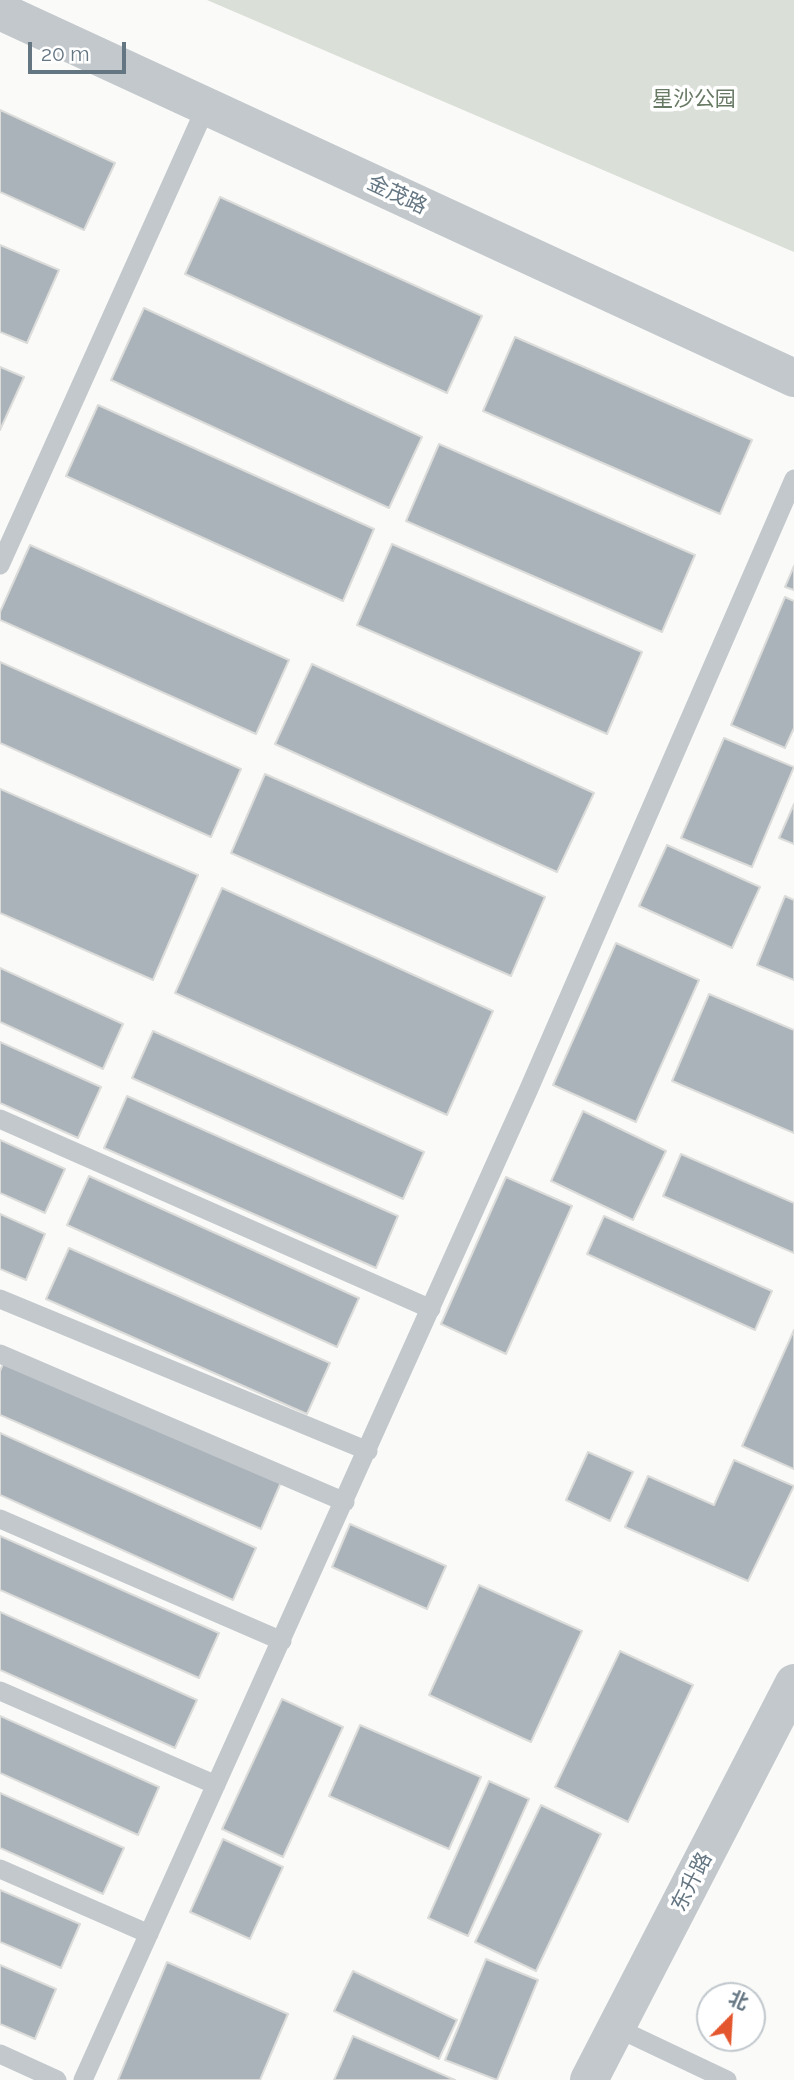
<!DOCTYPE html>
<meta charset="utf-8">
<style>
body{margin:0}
#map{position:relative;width:794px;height:2080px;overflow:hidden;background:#fafaf8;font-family:Raleway,"Noto Sans SC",sans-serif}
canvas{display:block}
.north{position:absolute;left:696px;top:1982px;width:70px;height:70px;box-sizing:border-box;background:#fff;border:2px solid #c1c8cd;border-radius:50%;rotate:24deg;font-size:19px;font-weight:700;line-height:28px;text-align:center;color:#657683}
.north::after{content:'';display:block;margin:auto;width:24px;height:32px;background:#e4572e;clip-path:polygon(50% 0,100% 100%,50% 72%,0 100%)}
.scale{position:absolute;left:28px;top:42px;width:98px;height:32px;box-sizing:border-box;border:4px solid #657683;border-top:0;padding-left:9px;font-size:21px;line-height:24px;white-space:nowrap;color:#657683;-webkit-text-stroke:5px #fff;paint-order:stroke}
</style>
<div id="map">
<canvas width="794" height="2080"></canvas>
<div class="north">北</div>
<div class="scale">20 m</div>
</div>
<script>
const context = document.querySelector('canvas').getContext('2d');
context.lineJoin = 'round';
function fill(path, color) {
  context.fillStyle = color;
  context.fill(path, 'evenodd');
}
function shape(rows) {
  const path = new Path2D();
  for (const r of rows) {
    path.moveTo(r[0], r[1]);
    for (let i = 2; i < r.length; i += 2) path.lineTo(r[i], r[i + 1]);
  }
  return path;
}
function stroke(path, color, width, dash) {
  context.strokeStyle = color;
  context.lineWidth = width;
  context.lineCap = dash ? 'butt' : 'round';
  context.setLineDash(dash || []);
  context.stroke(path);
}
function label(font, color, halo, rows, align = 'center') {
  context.font = font + ' Raleway,"Noto Sans SC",sans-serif';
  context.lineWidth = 7;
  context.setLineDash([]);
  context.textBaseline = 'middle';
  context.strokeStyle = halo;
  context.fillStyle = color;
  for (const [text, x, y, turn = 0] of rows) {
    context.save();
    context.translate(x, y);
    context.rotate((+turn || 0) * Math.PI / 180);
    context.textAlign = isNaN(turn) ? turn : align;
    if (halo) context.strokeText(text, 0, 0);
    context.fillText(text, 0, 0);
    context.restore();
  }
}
fill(shape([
 [207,0,794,0,794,252]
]), '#dadfd7');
const building = shape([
 [0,110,115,163,84,230,0,192,0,110],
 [220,197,482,316,447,393,185,274,220,197],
 [0,245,59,270,27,343,0,332,0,245],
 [144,308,422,437,389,508,111,380,144,308],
 [515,337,752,440,720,514,483,411,515,337],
 [0,367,24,377,0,430,0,367],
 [98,405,374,529,343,601,66,476,98,405],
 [439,444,695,555,662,632,406,521,439,444],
 [392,544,642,652,607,734,357,625,392,544],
 [30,545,289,660,256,734,0,620,0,612,30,545],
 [794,566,794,590,785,587,794,566],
 [785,597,794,601,794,728,785,748,731,725,785,597],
 [0,662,241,769,211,837,0,743,0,662],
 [312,664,594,793,557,872,275,744,312,664],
 [724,738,794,767,752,867,681,838,724,738],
 [265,774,545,897,511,976,231,853,265,774],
 [0,789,198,875,153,980,0,913,0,789],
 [794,804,794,844,779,838,794,804],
 [667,845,760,887,732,948,639,906,667,845],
 [222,888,493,1011,447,1115,175,993,222,888],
 [785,896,794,900,794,980,757,965,785,896],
 [616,943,699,980,636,1122,553,1085,616,943],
 [0,968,123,1024,103,1069,0,1022,0,968],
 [709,994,794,1030,794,1133,672,1081,709,994],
 [153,1031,424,1152,403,1199,132,1078,153,1031],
 [0,1042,101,1087,78,1138,0,1103,0,1042],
 [127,1096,398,1216,376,1268,104,1148,127,1096],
 [583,1111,666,1151,633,1220,551,1181,583,1111],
 [0,1140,65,1169,45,1213,0,1193,0,1140],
 [681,1154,794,1203,794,1253,663,1196,681,1154],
 [89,1176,359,1298,337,1347,67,1225,89,1176],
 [506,1177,572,1206,506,1354,441,1324,506,1177],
 [0,1214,45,1234,26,1280,0,1269,0,1214],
 [604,1216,772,1291,755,1330,587,1254,604,1216],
 [69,1248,330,1363,307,1414,46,1299,69,1248],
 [794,1330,794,1469,742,1446,794,1330],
 [5,1359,282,1480,261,1529,0,1415,0,1371,5,1359],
 [0,1433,256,1548,233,1600,0,1495,0,1433],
 [588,1452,633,1472,610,1521,566,1500,588,1452],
 [734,1460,794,1486,748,1581,625,1527,648,1476,714,1505,734,1460],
 [350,1524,446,1566,427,1609,332,1567,350,1524],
 [0,1536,219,1633,199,1678,0,1590,0,1536],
 [479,1585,582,1631,531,1742,429,1695,479,1585],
 [0,1612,197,1700,175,1748,0,1670,0,1612],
 [620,1651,693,1685,628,1822,555,1787,620,1651],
 [282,1699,343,1727,283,1857,222,1829,282,1699],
 [0,1716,159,1787,138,1835,0,1773,0,1716],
 [360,1725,481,1777,449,1849,329,1796,360,1725],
 [489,1781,529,1799,468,1936,428,1918,489,1781],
 [0,1793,124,1848,103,1894,0,1848,0,1793],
 [541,1805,601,1834,536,1971,475,1942,541,1805],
 [223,1839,283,1867,250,1939,190,1912,223,1839],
 [0,1890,80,1924,61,1968,0,1942,0,1890],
 [486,1959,538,1980,497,2080,445,2060,486,1959],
 [167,1962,288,2014,260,2080,118,2080,167,1962],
 [0,1965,56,1989,35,2039,0,2024,0,1965],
 [353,1971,457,2020,439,2059,334,2011,353,1971],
 [353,2036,455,2080,334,2080,353,2036]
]);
fill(building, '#aab3b9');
stroke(building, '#dcdcda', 2);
stroke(shape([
 [0,565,206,107],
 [0,1119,431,1309],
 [0,1299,368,1451],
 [0,1354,345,1502],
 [0,1519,282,1641],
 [0,1691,216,1785],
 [0,1869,149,1934],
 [617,2028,727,2080],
 [0,2054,57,2080],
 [83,2080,528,1091,794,479]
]), '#c3c8cc', 19);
stroke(shape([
 [0,11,794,378],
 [589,2080,794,1683]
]), '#c3c8cc', 38);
label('21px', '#687a64', '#fff', [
 ["星沙公园",694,100]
]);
label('21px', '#657683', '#fff', [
 ["金茂路",397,195,25],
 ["东升路",692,1882,-63]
]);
</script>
